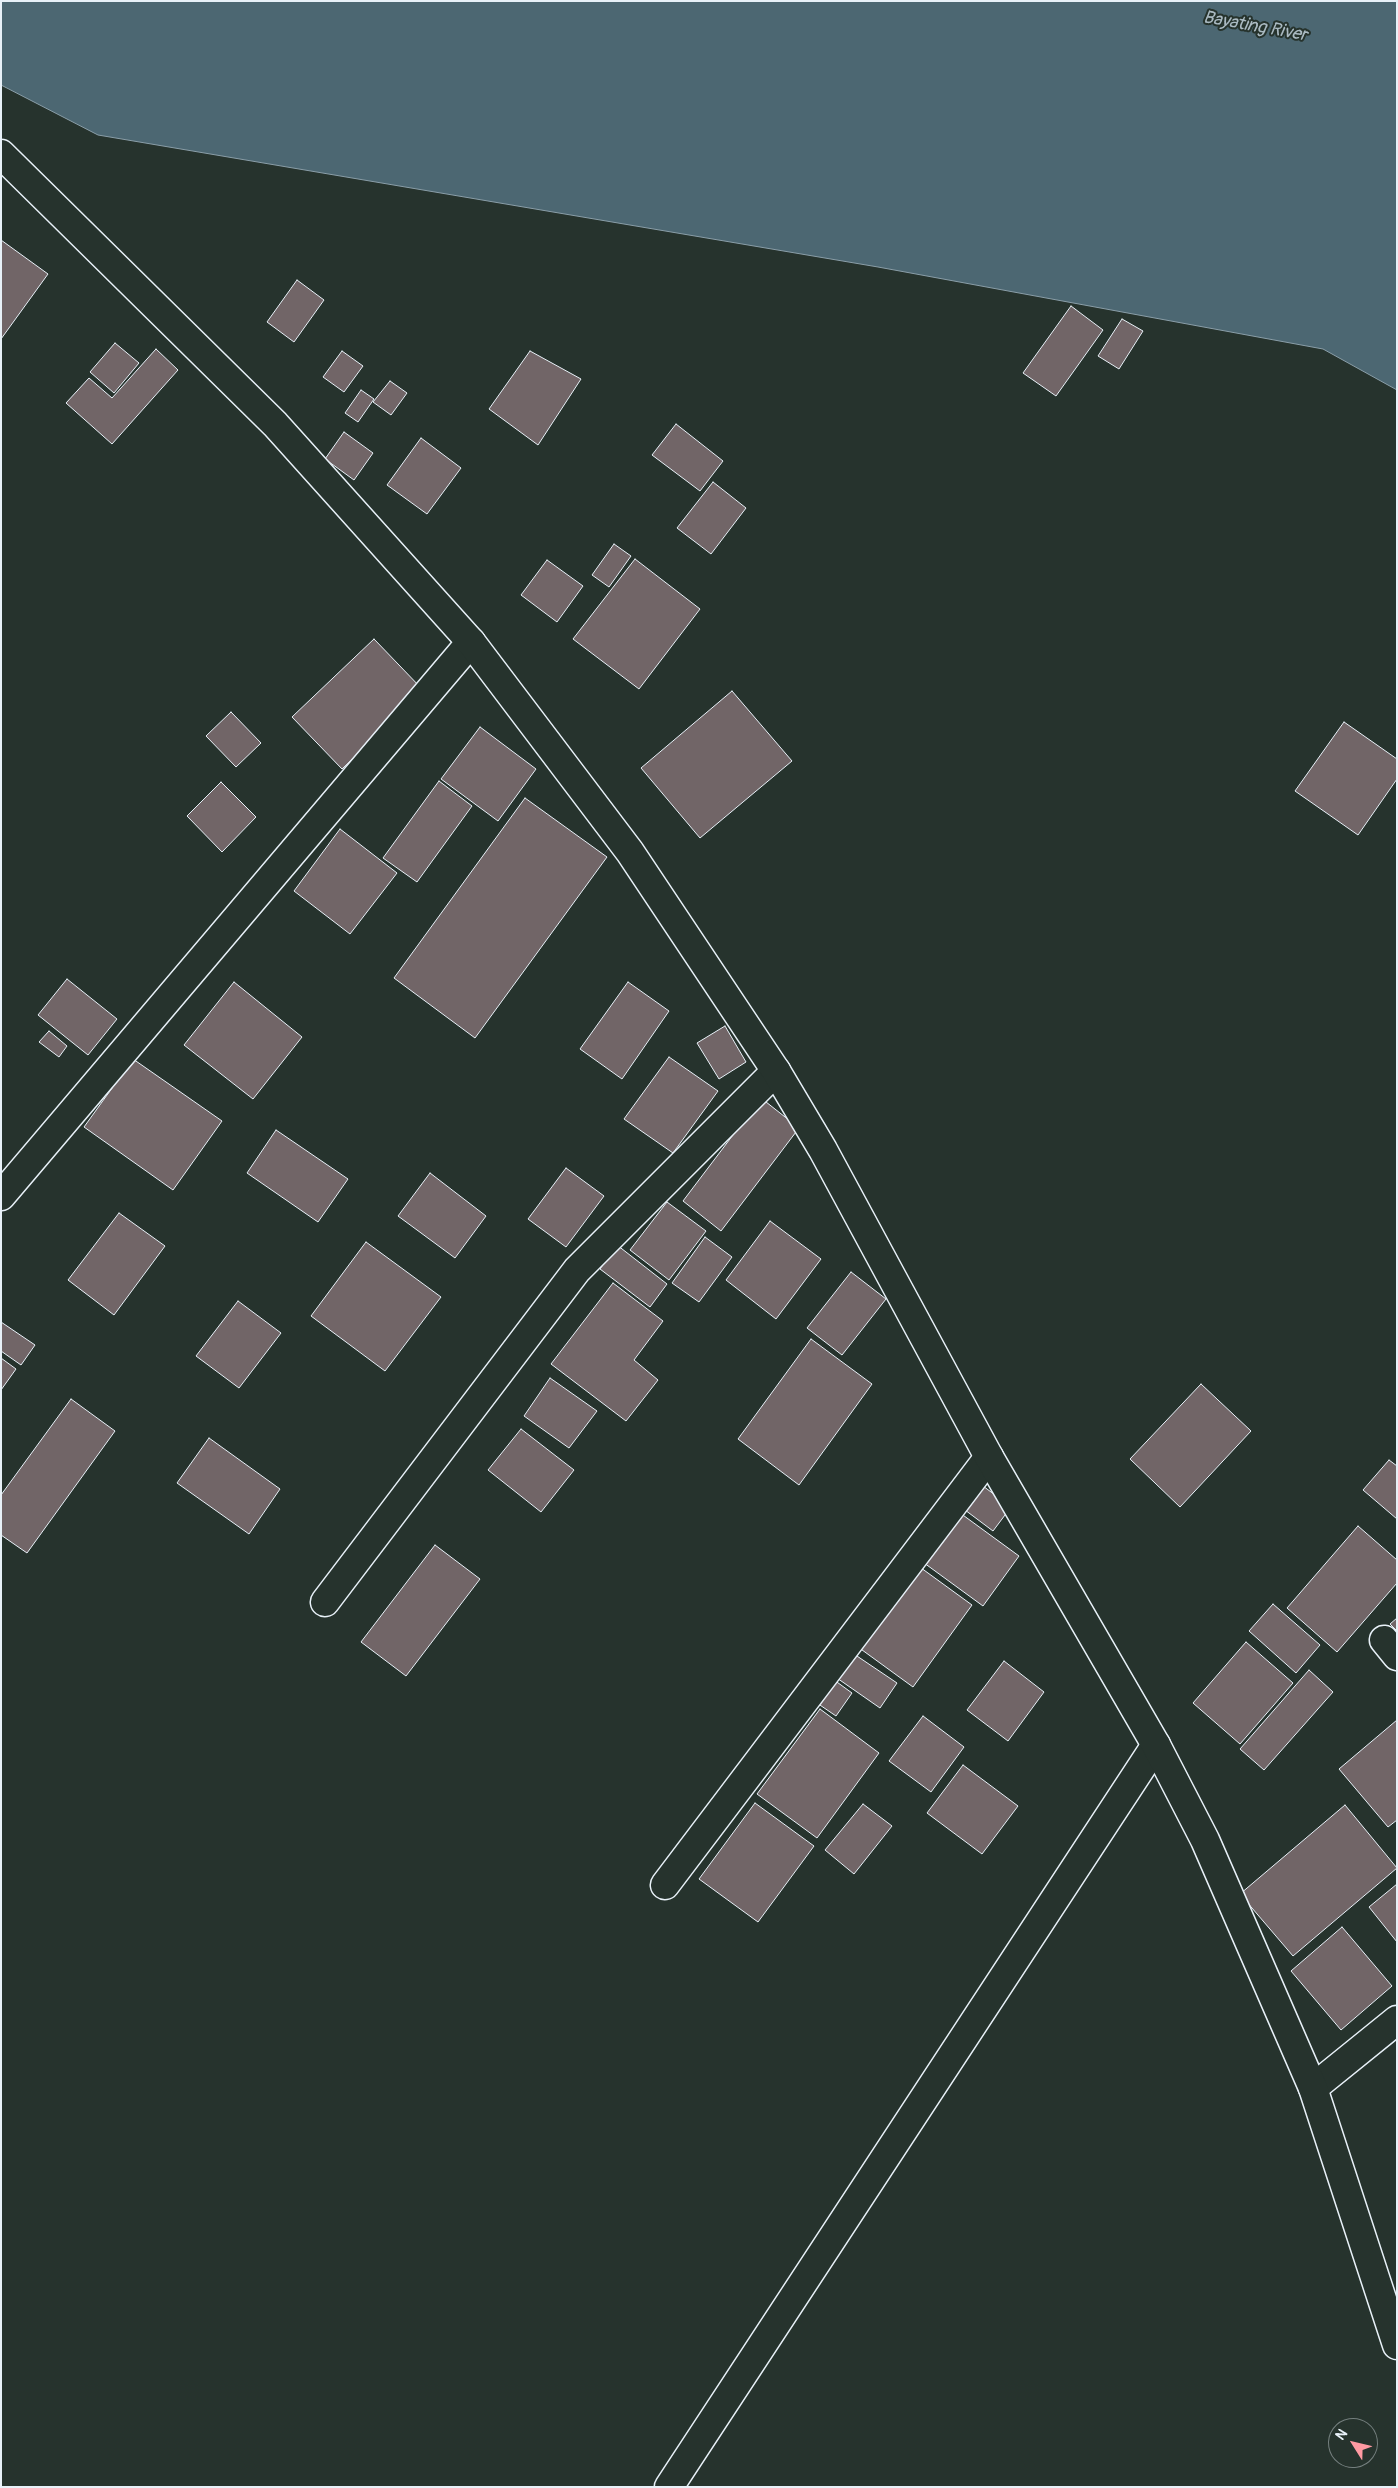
<!DOCTYPE html>
<style>
body{margin:0}
#map{position:relative;width:1398px;height:2488px;overflow:hidden;background:#26332d;font-family:Pangolin,sans-serif}
canvas{display:block}
.frame{position:absolute;inset:0;border:2px solid #e8f1f8;pointer-events:none}
.north{position:absolute;left:1328px;top:2418px;width:50px;height:50px;box-sizing:border-box;background:#26332d;border:1px solid #747f7e;border-radius:50%;rotate:306deg;font-size:14px;font-weight:700;line-height:20px;text-align:center;color:#e8f1f8}
.north::after{content:'';display:block;margin:auto;width:18px;height:22px;background:#ff9aa2;clip-path:polygon(50% 0,100% 100%,50% 72%,0 100%)}
</style>
<div id="map">
<canvas width="1398" height="2488"></canvas>
<div class="frame"></div>
<div class="north">N</div>
</div>
<script>
const context = document.querySelector('canvas').getContext('2d');
context.lineJoin = 'round';
function fill(path, color) {
  context.fillStyle = color;
  context.fill(path, 'evenodd');
}
function shape(rows) {
  const path = new Path2D();
  for (const r of rows) {
    path.moveTo(r[0], r[1]);
    for (let i = 2; i < r.length; i += 2) path.lineTo(r[i], r[i + 1]);
  }
  return path;
}
function stroke(path, color, width, dash) {
  context.strokeStyle = color;
  context.lineWidth = width;
  context.lineCap = dash ? 'butt' : 'round';
  context.setLineDash(dash || []);
  context.stroke(path);
}
function label(font, color, halo, rows, align = 'center') {
  context.font = font + ' Pangolin,sans-serif';
  context.lineWidth = 4;
  context.setLineDash([]);
  context.textBaseline = 'middle';
  context.strokeStyle = halo;
  context.fillStyle = color;
  for (const [text, x, y, turn = 0] of rows) {
    context.save();
    context.translate(x, y);
    context.rotate((+turn || 0) * Math.PI / 180);
    context.textAlign = isNaN(turn) ? turn : align;
    if (halo) context.strokeText(text, 0, 0);
    context.fillText(text, 0, 0);
    context.restore();
  }
}
const water = shape([
 [1,1,1397,1,1397,390,1323,349,878,267,98,135,1,85,1,1]
]);
fill(water, '#4c6772');
stroke(water, '#8a9ea8', 1);
const building = shape([
 [1,240,48,274,1,339,1,240],
 [297,280,324,300,294,342,267,322,297,280],
 [1071,306,1103,330,1056,396,1023,373,1071,306],
 [1122,319,1143,331,1119,369,1098,356,1122,319],
 [115,343,139,363,114,393,90,372,115,343],
 [156,349,178,370,112,444,66,403,89,378,112,398,156,349],
 [342,351,363,366,344,392,323,377,342,351],
 [530,351,581,379,538,445,489,409,530,351],
 [390,381,407,393,391,415,373,402,390,381],
 [361,390,374,399,358,422,345,413,361,390],
 [676,424,723,461,700,491,652,455,676,424],
 [344,432,373,453,354,480,325,459,344,432],
 [421,438,461,468,427,514,387,485,421,438],
 [713,482,746,508,711,554,677,528,713,482],
 [614,544,631,556,609,587,592,575,614,544],
 [635,559,700,609,639,689,573,639,635,559],
 [547,560,583,586,557,622,521,595,547,560],
 [374,639,423,690,342,769,292,717,374,639],
 [732,691,792,761,700,838,641,768,732,691],
 [231,712,261,743,236,767,206,736,231,712],
 [1344,722,1397,759,1397,779,1358,835,1295,791,1344,722],
 [480,727,536,769,498,821,441,779,480,727],
 [439,781,472,806,417,882,383,858,439,781],
 [221,782,256,817,222,852,187,816,221,782],
 [525,798,607,857,475,1038,394,978,525,798],
 [340,829,397,873,350,934,294,891,340,829],
 [67,979,117,1019,88,1055,38,1015,67,979],
 [234,982,302,1037,253,1099,184,1045,234,982],
 [628,982,669,1011,622,1079,580,1049,628,982],
 [725,1026,746,1062,719,1079,697,1043,725,1026],
 [49,1031,67,1046,59,1057,39,1042,49,1031],
 [669,1057,718,1091,673,1153,624,1119,669,1057],
 [133,1059,222,1121,173,1190,84,1127,133,1059],
 [761,1098,799,1128,721,1231,683,1201,761,1098],
 [276,1130,348,1179,318,1222,247,1173,276,1130],
 [566,1168,604,1196,566,1247,528,1219,566,1168],
 [430,1173,486,1216,455,1258,398,1216,430,1173],
 [667,1202,706,1231,669,1280,630,1250,667,1202],
 [119,1213,165,1246,114,1315,68,1280,119,1213],
 [770,1221,821,1259,776,1319,726,1280,770,1221],
 [705,1237,732,1257,699,1302,672,1283,705,1237],
 [366,1242,441,1297,385,1371,311,1316,366,1242],
 [617,1245,667,1284,650,1307,600,1269,617,1245],
 [851,1272,886,1299,842,1355,807,1328,851,1272],
 [613,1283,663,1321,634,1360,658,1380,626,1421,551,1364,613,1283],
 [238,1301,281,1333,239,1388,196,1356,238,1301],
 [1,1322,35,1345,21,1365,1,1351,1,1322],
 [811,1339,872,1384,799,1485,738,1439,811,1339],
 [1,1358,16,1369,1,1390,1,1358],
 [550,1378,597,1411,569,1448,524,1416,550,1378],
 [1201,1384,1251,1431,1180,1507,1130,1459,1201,1384],
 [71,1399,115,1431,27,1553,1,1535,1,1495,71,1399],
 [521,1429,574,1470,541,1512,488,1470,521,1429],
 [209,1438,280,1489,249,1534,177,1483,209,1438],
 [1389,1460,1397,1466,1397,1519,1363,1490,1389,1460],
 [983,1486,1011,1507,993,1531,965,1510,983,1486],
 [956,1510,1019,1556,983,1606,920,1560,956,1510],
 [1358,1526,1397,1560,1397,1583,1337,1652,1287,1608,1358,1526],
 [435,1545,480,1579,406,1676,361,1642,435,1545],
 [917,1565,972,1605,913,1687,858,1647,917,1565],
 [1273,1604,1320,1645,1296,1673,1249,1631,1273,1604],
 [1397,1618,1397,1631,1390,1624,1397,1618],
 [1246,1642,1293,1683,1240,1744,1193,1703,1246,1642],
 [851,1652,897,1683,880,1708,834,1676,851,1652],
 [1004,1661,1044,1692,1008,1741,967,1710,1004,1661],
 [1309,1670,1333,1692,1264,1770,1240,1749,1309,1670],
 [830,1677,852,1693,836,1716,814,1701,830,1677],
 [820,1709,879,1753,817,1838,757,1794,820,1709],
 [923,1716,964,1747,931,1792,889,1761,923,1716],
 [1397,1720,1397,1820,1388,1827,1339,1769,1397,1720],
 [963,1765,1018,1806,982,1854,927,1813,963,1765],
 [755,1803,814,1846,758,1922,699,1879,755,1803],
 [863,1804,892,1826,854,1874,825,1850,863,1804],
 [1345,1805,1397,1868,1293,1956,1240,1894,1345,1805],
 [1397,1884,1397,1942,1369,1907,1397,1884],
 [1342,1927,1392,1986,1341,2030,1291,1971,1342,1927]
]);
fill(building, '#716567');
stroke(building, '#e8f1f8', 1);
const street = shape([
 [1,1196,471,642],
 [325,1602,577,1270,776,1071],
 [1384,1640,1397,1656],
 [665,1885,989,1457],
 [1313,2088,1397,2020],
 [669,2487,1156,1745]
]);
const secondary = shape([
 [1,154,275,424,471,642,630,852,776,1071,823,1150,989,1457,1156,1745,1205,1840,1313,2088,1397,2345]
]);
stroke(street, '#e8f1f8', 31);
stroke(secondary, '#e8f1f8', 31);
stroke(street, '#26332d', 28);
stroke(secondary, '#26332d', 28);
label('italic 18px', '#aabac2', '#26332d', [
 ["Bayating River",1255,27,10]
]);
</script>
